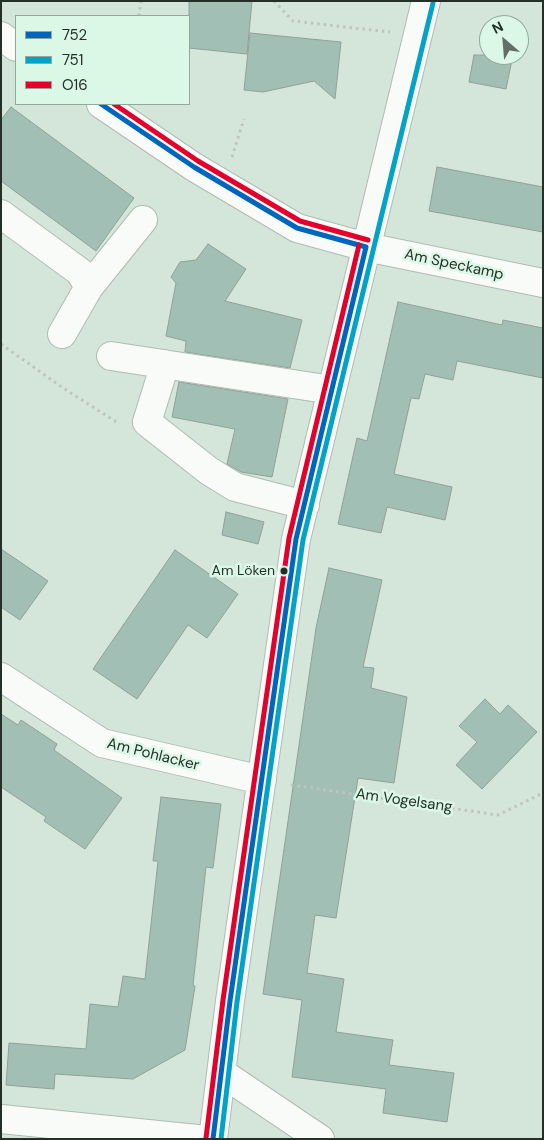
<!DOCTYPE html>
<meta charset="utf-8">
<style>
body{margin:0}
#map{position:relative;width:544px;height:1140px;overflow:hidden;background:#d4e5da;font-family:"DM Sans",sans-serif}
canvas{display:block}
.frame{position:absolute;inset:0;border:2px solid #242f28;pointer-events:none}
.legend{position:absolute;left:15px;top:15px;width:175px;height:90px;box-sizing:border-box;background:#dbf8e6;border:1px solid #92a89a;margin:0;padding:6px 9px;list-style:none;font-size:15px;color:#242f28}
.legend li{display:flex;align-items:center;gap:10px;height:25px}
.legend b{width:25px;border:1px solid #92a89a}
.north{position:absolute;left:479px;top:15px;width:50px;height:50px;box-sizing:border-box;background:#dbf8e6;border:1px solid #92a89a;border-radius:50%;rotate:333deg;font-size:14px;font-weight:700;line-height:20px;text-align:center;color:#242f28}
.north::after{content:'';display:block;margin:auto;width:18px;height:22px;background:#626f66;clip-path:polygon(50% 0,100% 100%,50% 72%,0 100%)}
</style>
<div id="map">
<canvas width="544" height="1140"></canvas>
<div class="frame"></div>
<ul class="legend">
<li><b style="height:6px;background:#0065bd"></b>752</li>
<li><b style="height:6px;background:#02a3c6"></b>751</li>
<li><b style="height:6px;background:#e4002b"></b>O16</li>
</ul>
<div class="north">N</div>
</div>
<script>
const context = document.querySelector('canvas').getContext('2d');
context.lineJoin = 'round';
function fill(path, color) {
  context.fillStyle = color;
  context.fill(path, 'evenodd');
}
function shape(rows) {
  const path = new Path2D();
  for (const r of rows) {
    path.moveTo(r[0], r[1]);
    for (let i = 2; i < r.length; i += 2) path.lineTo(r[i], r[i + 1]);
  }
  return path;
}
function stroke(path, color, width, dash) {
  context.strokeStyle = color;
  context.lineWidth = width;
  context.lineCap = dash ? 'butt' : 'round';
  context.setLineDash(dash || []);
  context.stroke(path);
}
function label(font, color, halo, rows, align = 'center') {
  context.font = font + ' "DM Sans",sans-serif';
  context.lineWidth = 5;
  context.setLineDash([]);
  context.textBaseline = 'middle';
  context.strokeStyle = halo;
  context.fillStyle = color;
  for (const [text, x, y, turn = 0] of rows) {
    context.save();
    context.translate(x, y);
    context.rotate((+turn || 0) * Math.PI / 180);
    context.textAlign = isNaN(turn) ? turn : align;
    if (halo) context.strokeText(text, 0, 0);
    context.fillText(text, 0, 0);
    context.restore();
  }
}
const building = shape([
 [189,1,252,1,247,54,189,48,189,1],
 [250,33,341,42,335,99,314,81,263,92,244,90,250,33],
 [474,55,513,55,506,89,469,82,474,55],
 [11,107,134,198,96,251,1,181,1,120,11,107],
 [437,167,543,187,543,232,429,211,437,167],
 [208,244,246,269,225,301,302,320,290,368,185,352,186,341,166,336,176,283,171,277,180,262,196,260,208,244],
 [398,302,502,325,503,320,543,328,543,378,457,361,453,380,425,374,419,399,411,398,394,474,452,487,445,520,387,507,381,533,338,524,357,438,367,441,398,302],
 [179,382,288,399,272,477,241,472,227,464,235,429,172,417,179,382],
 [226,512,264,522,258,544,222,535,226,512],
 [1,549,48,581,20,620,1,607,1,549],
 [175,550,238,594,207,638,188,625,137,699,93,669,175,550],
 [329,568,382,580,363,667,374,668,371,688,407,697,394,783,358,778,336,918,315,915,307,973,344,979,336,1032,393,1040,389,1065,454,1073,447,1122,383,1113,386,1089,292,1077,302,1000,263,994,316,628,329,568],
 [485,699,500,714,508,705,537,732,482,789,456,765,477,742,459,726,485,699],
 [1,714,18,725,21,720,57,744,54,750,122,798,85,849,44,821,46,817,1,787,1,714],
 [161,797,221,804,213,868,206,867,193,985,195,986,185,1050,133,1079,55,1074,54,1089,6,1085,9,1043,86,1049,90,1004,118,1007,123,976,145,979,158,861,153,861,161,797]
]);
fill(building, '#a2bfb6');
stroke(building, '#91a099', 1);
const minor = shape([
 [1,36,16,47],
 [101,104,194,167,297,228,366,247,543,283],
 [1,214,80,272,89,287,62,334],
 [89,287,143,220],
 [111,356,332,390],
 [165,364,147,422,148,423,209,471,235,487,305,505],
 [1,677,102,743,262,780],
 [222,1073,320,1139],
 [1,1119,197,1139],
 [213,1139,230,1001,296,539,426,1]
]);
stroke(minor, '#afbcb4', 30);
stroke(shape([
 [274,1,293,21,390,32],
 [139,16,141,1],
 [232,157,244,119],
 [1,344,63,388,118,423],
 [291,785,498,815,543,793]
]), '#bfc4c1', 3, [2.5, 4]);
stroke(minor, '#f9fbf9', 28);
stroke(shape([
 [101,104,194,167,297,228,366,247],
 [213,1139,230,1001,296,539,366,247]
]), '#0065bd', 5);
stroke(shape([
 [221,1139,237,1002,303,540,433,3]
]), '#02a3c6', 5);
stroke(shape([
 [114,104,198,161,300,221,368,240],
 [206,1138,223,1000,289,538,359,245]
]), '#e4002b', 5);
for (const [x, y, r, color] of [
 [284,571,4.5,"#242f28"]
]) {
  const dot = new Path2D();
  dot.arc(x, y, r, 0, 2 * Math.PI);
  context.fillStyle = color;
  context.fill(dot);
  stroke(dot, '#dbf8e6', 2);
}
label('14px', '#242f28', '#dbf8e6', [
 ["Am Löken",275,571]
], 'right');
label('15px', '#242f28', '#dbf8e6', [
 ["Am Speckamp",454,265,12],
 ["Am Pohlacker",153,755,14],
 ["Am Vogelsang",404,801,8]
]);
</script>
